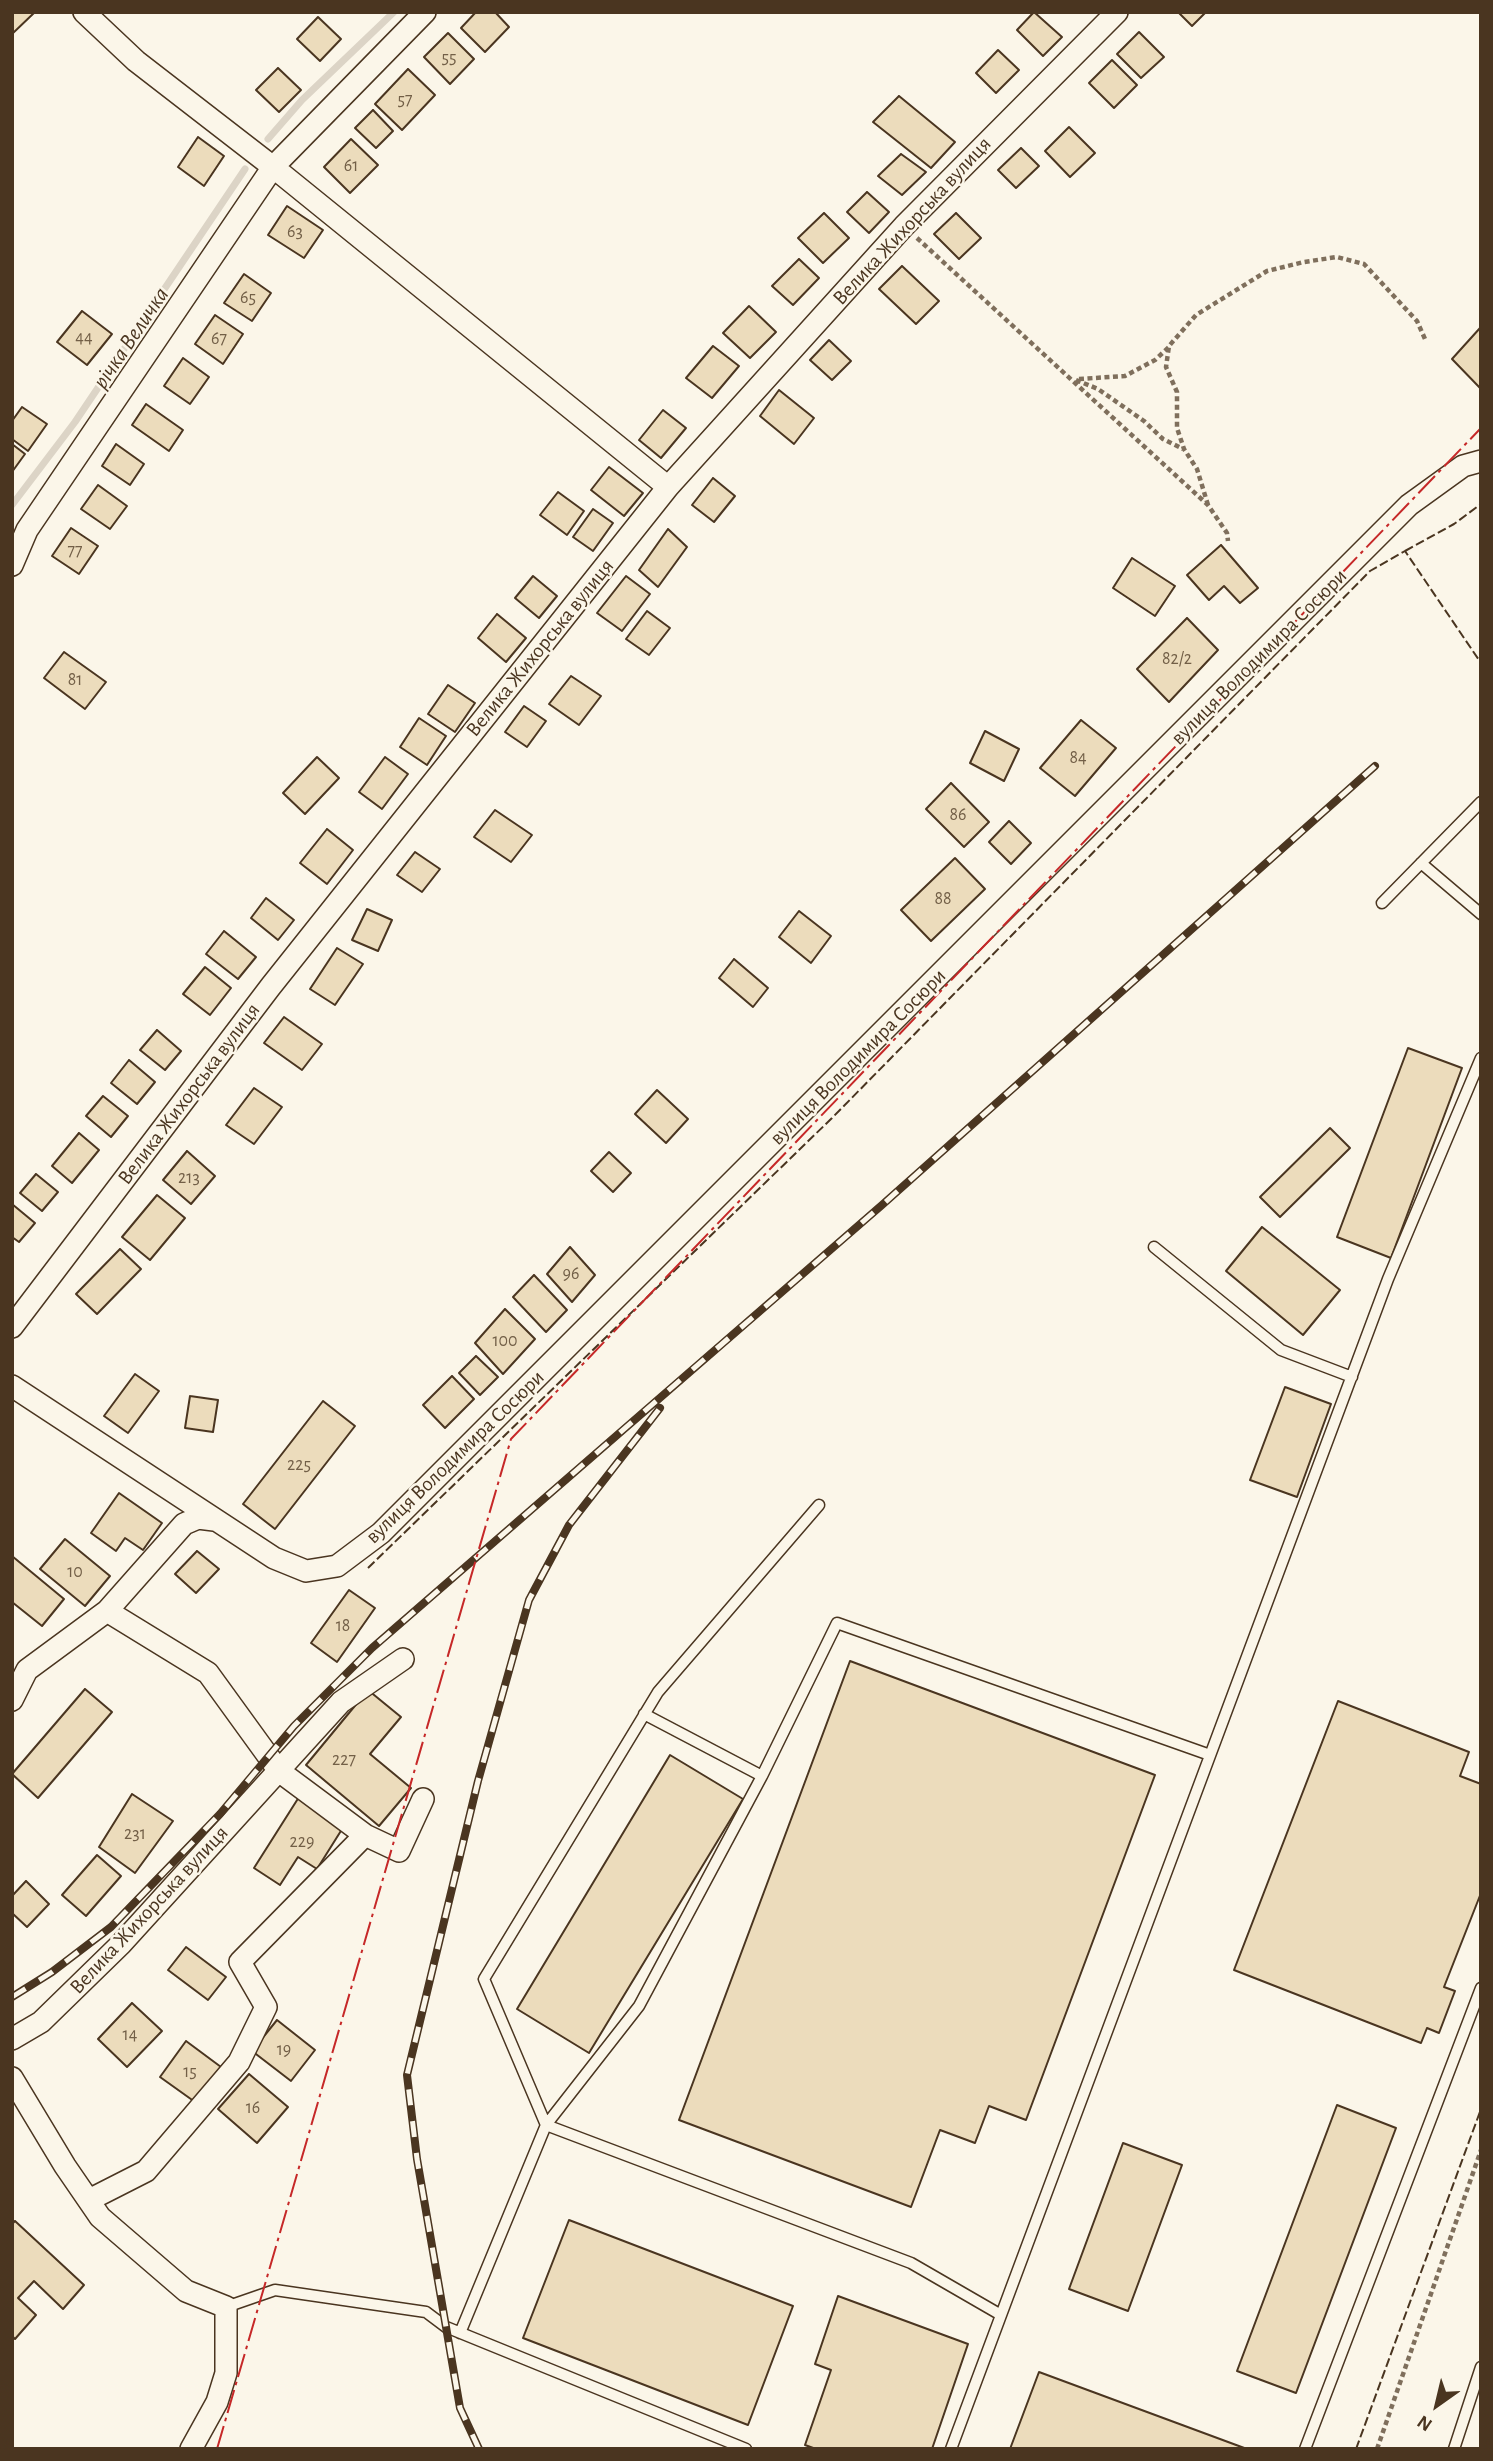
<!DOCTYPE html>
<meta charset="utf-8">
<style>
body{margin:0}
#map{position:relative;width:1493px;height:2461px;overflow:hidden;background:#fbf6e9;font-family:"Alegreya Sans",sans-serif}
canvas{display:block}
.frame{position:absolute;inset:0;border:14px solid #4a3520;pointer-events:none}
.north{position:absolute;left:1402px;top:2370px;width:70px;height:70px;-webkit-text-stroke:5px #fbf6e9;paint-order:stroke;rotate:214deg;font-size:19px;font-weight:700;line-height:28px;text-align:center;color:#4a3520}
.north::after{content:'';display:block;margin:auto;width:24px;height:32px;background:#4a3520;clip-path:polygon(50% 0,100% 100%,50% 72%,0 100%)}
</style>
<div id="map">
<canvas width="1493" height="2461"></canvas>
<div class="frame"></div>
<div class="north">N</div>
</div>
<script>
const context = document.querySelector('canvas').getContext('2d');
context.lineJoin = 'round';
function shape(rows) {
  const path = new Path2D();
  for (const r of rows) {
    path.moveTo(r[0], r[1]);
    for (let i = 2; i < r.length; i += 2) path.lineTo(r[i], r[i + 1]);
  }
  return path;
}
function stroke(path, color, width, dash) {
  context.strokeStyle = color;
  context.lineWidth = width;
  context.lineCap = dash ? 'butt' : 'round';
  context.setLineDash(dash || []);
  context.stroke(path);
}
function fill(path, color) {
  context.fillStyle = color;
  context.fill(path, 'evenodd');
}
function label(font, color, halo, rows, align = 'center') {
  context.font = font + ' "Alegreya Sans",sans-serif';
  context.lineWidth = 5;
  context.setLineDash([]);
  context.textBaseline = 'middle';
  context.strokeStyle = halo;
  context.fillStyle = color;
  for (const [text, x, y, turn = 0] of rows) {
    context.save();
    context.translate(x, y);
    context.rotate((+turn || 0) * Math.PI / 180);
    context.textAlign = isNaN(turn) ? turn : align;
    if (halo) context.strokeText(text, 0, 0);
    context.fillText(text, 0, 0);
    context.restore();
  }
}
stroke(shape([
 [268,139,302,100,394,12],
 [12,505,75,422,245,169]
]), '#dcd4c6', 7);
const building = shape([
 [12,12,35,12,12,34,12,12],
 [476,12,495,12,509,27,485,52,461,28,476,12],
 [1034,12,1062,37,1043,56,1017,30,1034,12],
 [1178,12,1206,12,1192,26,1178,12],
 [318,17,341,39,320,61,297,39,318,17],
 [1139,32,1164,57,1141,78,1117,54,1139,32],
 [448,33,474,59,450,84,424,57,448,33],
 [998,50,1019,70,996,93,976,73,998,50],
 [1112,60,1137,85,1114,108,1089,83,1112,60],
 [278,68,301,90,279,112,256,90,278,68],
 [408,69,435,95,402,130,375,104,408,69],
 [899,96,955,142,931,168,873,122,899,96],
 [373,110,393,131,376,148,355,128,373,110],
 [1069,127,1095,153,1070,177,1045,151,1069,127],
 [198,137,224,156,204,186,178,167,198,137],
 [351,139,378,165,350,193,324,167,351,139],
 [1021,148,1039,166,1016,188,998,170,1021,148],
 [901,154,926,172,902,195,878,176,901,154],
 [867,192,889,212,869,233,847,212,867,192],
 [287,206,323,230,304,258,268,235,287,206],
 [824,213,849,238,823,263,798,238,824,213],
 [956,213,981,238,959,259,934,234,956,213],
 [799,259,819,278,793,305,772,286,799,259],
 [902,266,939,301,916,324,879,289,902,266],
 [244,274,271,293,252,321,224,303,244,274],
 [749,306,776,332,750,358,723,333,749,306],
 [82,311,112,334,87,365,57,342,82,311],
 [215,315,243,334,223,364,195,344,215,315],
 [1480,328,1481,329,1481,389,1452,359,1480,328],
 [829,340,851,361,832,380,810,360,829,340],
 [713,346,739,366,712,398,686,378,713,346],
 [183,358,209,377,190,404,164,386,183,358],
 [779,390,814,418,794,444,760,416,779,390],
 [146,404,183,430,169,451,132,425,146,404],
 [22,407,47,424,28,451,12,439,12,421,22,407],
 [663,410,686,428,661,458,639,440,663,410],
 [12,444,25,454,12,472,12,444],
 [116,444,144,464,130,485,102,466,116,444],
 [609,467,643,493,624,516,591,490,609,467],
 [713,478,735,496,714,522,692,505,713,478],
 [98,485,127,506,110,529,81,509,98,485],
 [558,492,584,511,567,535,540,515,558,492],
 [593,509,613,523,593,551,573,537,593,509],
 [71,528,98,546,79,574,52,556,71,528],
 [668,529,687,547,658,587,639,570,668,529],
 [1221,545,1258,588,1240,603,1224,586,1209,600,1187,575,1221,545],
 [1132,558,1175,586,1155,616,1113,588,1132,558],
 [533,576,557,596,539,618,515,598,533,576],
 [626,576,650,594,622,631,597,613,626,576],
 [647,611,670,628,649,655,626,639,647,611],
 [497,614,526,638,506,662,478,638,497,614],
 [1187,618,1218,650,1169,702,1137,669,1187,618],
 [64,652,106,682,85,709,44,678,64,652],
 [571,676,601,696,579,725,549,704,571,676],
 [448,685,475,703,455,732,428,714,448,685],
 [524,706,546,721,527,747,505,732,524,706],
 [419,718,446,736,427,765,400,747,419,718],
 [1081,720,1116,748,1075,796,1040,768,1081,720],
 [985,731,1019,749,1004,781,970,763,985,731],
 [317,757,339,778,305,814,283,793,317,757],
 [385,757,408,774,382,809,359,792,385,757],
 [951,783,989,822,964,847,926,809,951,783],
 [495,810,532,835,511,862,474,837,495,810],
 [1009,821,1031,843,1011,864,989,842,1009,821],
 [327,829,353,850,327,884,300,863,327,829],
 [415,852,440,869,422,892,397,875,415,852],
 [955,858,985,889,931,941,901,910,955,858],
 [266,898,294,920,278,940,251,918,266,898],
 [367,909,392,920,378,951,352,940,367,909],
 [799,911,831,936,811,963,779,937,799,911],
 [224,931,256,957,238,979,206,954,224,931],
 [337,948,363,964,335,1005,310,989,337,948],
 [734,959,768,988,753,1007,719,978,734,959],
 [205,967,231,988,210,1015,183,994,205,967],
 [284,1017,322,1044,302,1070,264,1043,284,1017],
 [157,1030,181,1051,165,1070,140,1050,157,1030],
 [1408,1048,1462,1068,1391,1258,1337,1237,1408,1048],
 [129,1060,155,1082,137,1104,111,1083,129,1060],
 [254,1088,282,1107,254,1144,226,1125,254,1088],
 [657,1090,688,1119,666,1143,635,1114,657,1090],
 [103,1096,128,1116,111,1137,86,1116,103,1096],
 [1330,1128,1350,1148,1280,1217,1260,1197,1330,1128],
 [79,1133,99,1150,72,1183,52,1166,79,1133],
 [187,1151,215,1176,191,1204,163,1180,187,1151],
 [609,1152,631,1173,613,1192,591,1171,609,1152],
 [36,1174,58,1192,42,1211,20,1193,36,1174],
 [157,1195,185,1218,150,1260,122,1237,157,1195],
 [12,1204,35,1223,19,1242,12,1237,12,1204],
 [1262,1227,1340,1290,1303,1335,1226,1271,1262,1227],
 [570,1247,595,1275,572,1302,547,1274,570,1247],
 [120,1249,141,1269,97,1314,76,1294,120,1249],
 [534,1275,567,1310,546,1332,513,1297,534,1275],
 [505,1309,535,1339,503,1374,475,1343,505,1309],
 [476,1356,498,1377,480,1395,459,1373,476,1356],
 [135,1374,159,1391,128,1433,104,1416,135,1374],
 [452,1376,474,1399,445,1428,423,1405,452,1376],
 [1285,1387,1331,1404,1297,1497,1250,1480,1285,1387],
 [190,1396,218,1400,213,1432,185,1428,190,1396],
 [323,1401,355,1426,275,1529,243,1504,323,1401],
 [119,1493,162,1523,143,1550,125,1538,116,1551,91,1533,119,1493],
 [65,1539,110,1576,85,1606,40,1569,65,1539],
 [197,1551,219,1569,196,1593,175,1574,197,1551],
 [12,1556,64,1599,42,1626,12,1602,12,1556],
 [349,1590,375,1608,337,1662,311,1643,349,1590],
 [850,1661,1155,1775,1026,2120,989,2106,975,2143,940,2130,911,2207,679,2120,850,1661],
 [85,1689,112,1712,38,1798,12,1774,85,1689],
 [368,1690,401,1717,370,1754,411,1788,379,1826,306,1765,368,1690],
 [1338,1701,1469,1752,1460,1776,1481,1784,1481,1893,1444,1987,1455,1991,1439,2033,1427,2028,1421,2043,1234,1970,1338,1701],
 [670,1755,743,1799,589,2053,517,2009,670,1755],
 [132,1794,173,1821,135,1873,99,1847,132,1794],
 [299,1797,344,1826,317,1869,298,1857,280,1885,254,1868,299,1797],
 [97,1855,121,1876,86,1916,62,1895,97,1855],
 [26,1881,49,1904,27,1927,12,1913,12,1896,26,1881],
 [186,1947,226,1977,208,2000,168,1970,186,1947],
 [132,2003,162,2031,127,2067,98,2039,132,2003],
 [277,2020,315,2050,291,2081,252,2051,277,2020],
 [186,2041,221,2067,195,2102,160,2077,186,2041],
 [249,2074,288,2107,257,2143,218,2109,249,2074],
 [1337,2105,1396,2128,1296,2393,1237,2371,1337,2105],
 [1123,2143,1182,2165,1128,2311,1069,2289,1123,2143],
 [569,2220,793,2306,748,2425,523,2338,569,2220],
 [15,2221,84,2285,63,2309,34,2281,18,2298,36,2315,15,2339,12,2336,12,2224,15,2221],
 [838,2296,968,2344,932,2449,816,2449,805,2445,831,2370,815,2364,838,2296],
 [1039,2372,1247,2449,1010,2449,1039,2372]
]);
fill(building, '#ecdcbc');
stroke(building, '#4a3520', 2);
const lane = shape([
 [1421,863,1481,914],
 [1382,903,1481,802],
 [1154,1247,1281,1350,1352,1377],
 [644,1714,762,1776,837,1623,1210,1755],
 [762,1776,639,2006,546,2125,484,1979,658,1692,819,1505],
 [226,2307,275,2290,426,2312,446,2327,746,2449],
 [460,2333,546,2125,911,2263,1001,2315],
 [951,2449,1388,1279,1481,1058],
 [1305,2449,1481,1988],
 [1454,2449,1481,2367]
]);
const street = shape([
 [84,12,136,61,273,167,668,487],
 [12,565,27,530,273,167,425,12],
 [12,1327,271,986,668,487,904,226,1117,12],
 [12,1386,274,1558,306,1571,337,1566,381,1533,1409,505,1463,466,1481,461],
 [107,1611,208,1673,279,1771,365,1835,399,1851,423,1799],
 [12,1700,27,1670,107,1611,184,1524,198,1518,214,1520],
 [12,2039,41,2022,121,1944,341,1702,403,1659],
 [12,2078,65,2166,100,2217,186,2291,226,2307,226,2373,217,2402,191,2449],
 [89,2200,146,2171,239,2062,266,2007,240,1962,365,1835]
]);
stroke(lane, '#4a3520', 13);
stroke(street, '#4a3520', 24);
stroke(shape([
 [917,238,1208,505,1227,533,1228,541],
 [1079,379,1125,376,1155,360,1169,347],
 [1076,380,1098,389,1144,421,1163,439,1183,449],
 [1208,505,1197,469,1184,449,1177,428,1177,392,1166,367,1169,346,1196,315,1267,271,1304,262,1337,257,1364,264,1417,321,1425,339],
 [1377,2449,1481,2150]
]), '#7f6f5c', 4.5, [5, 3.5]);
stroke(lane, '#fbf6e9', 10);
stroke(street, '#fbf6e9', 21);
const rail = shape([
 [12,1997,52,1972,111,1927,220,1814,294,1726,372,1648,882,1205,1375,766],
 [479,2449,460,2408,417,2159,407,2075,478,1781,529,1600,569,1525,660,1408]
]);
stroke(rail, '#4a3520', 8);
stroke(rail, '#fbf6e9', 5, [16]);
stroke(shape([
 [1405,551,1454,524,1481,504],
 [368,1568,832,1118,1370,571,1405,551,1481,663],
 [1356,2449,1481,2109]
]), '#4a3520', 2, [9, 3.5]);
stroke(shape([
 [217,2449,511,1439,1481,428]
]), '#c62828', 2, [24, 5, 3.5, 5]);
label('18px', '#725f47', null, [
 ["55",449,58],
 ["57",405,100],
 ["61",351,166],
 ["63",295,232],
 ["65",248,298],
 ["44",84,338],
 ["67",219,339],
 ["77",75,551],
 ["82/2",1177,659],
 ["81",75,680],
 ["84",1078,758],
 ["86",958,815],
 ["88",943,899],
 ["213",189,1178],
 ["96",571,1274],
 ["100",505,1341],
 ["225",299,1465],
 ["10",75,1572],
 ["18",343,1626],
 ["227",344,1760],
 ["231",135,1834],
 ["229",302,1842],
 ["14",130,2035],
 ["19",284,2050],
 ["15",190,2072],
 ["16",253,2108]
]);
label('21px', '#4a3520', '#fbf6e9', [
 ["Велика Жихорська вулиця",912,221,-47],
 ["Велика Жихорська вулиця",540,648,-51],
 ["вулиця Володимира Сосюри",1259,657,-45],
 ["вулиця Володимира Сосюри",858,1057,-45],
 ["Велика Жихорська вулиця",189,1094,-53],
 ["вулиця Володимира Сосюри",455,1457,-44],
 ["Велика Жихорська вулиця",149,1910,-47]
]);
label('italic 23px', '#4a3520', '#fbf6e9', [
 ["річка Величка",131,338,-56]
]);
</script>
